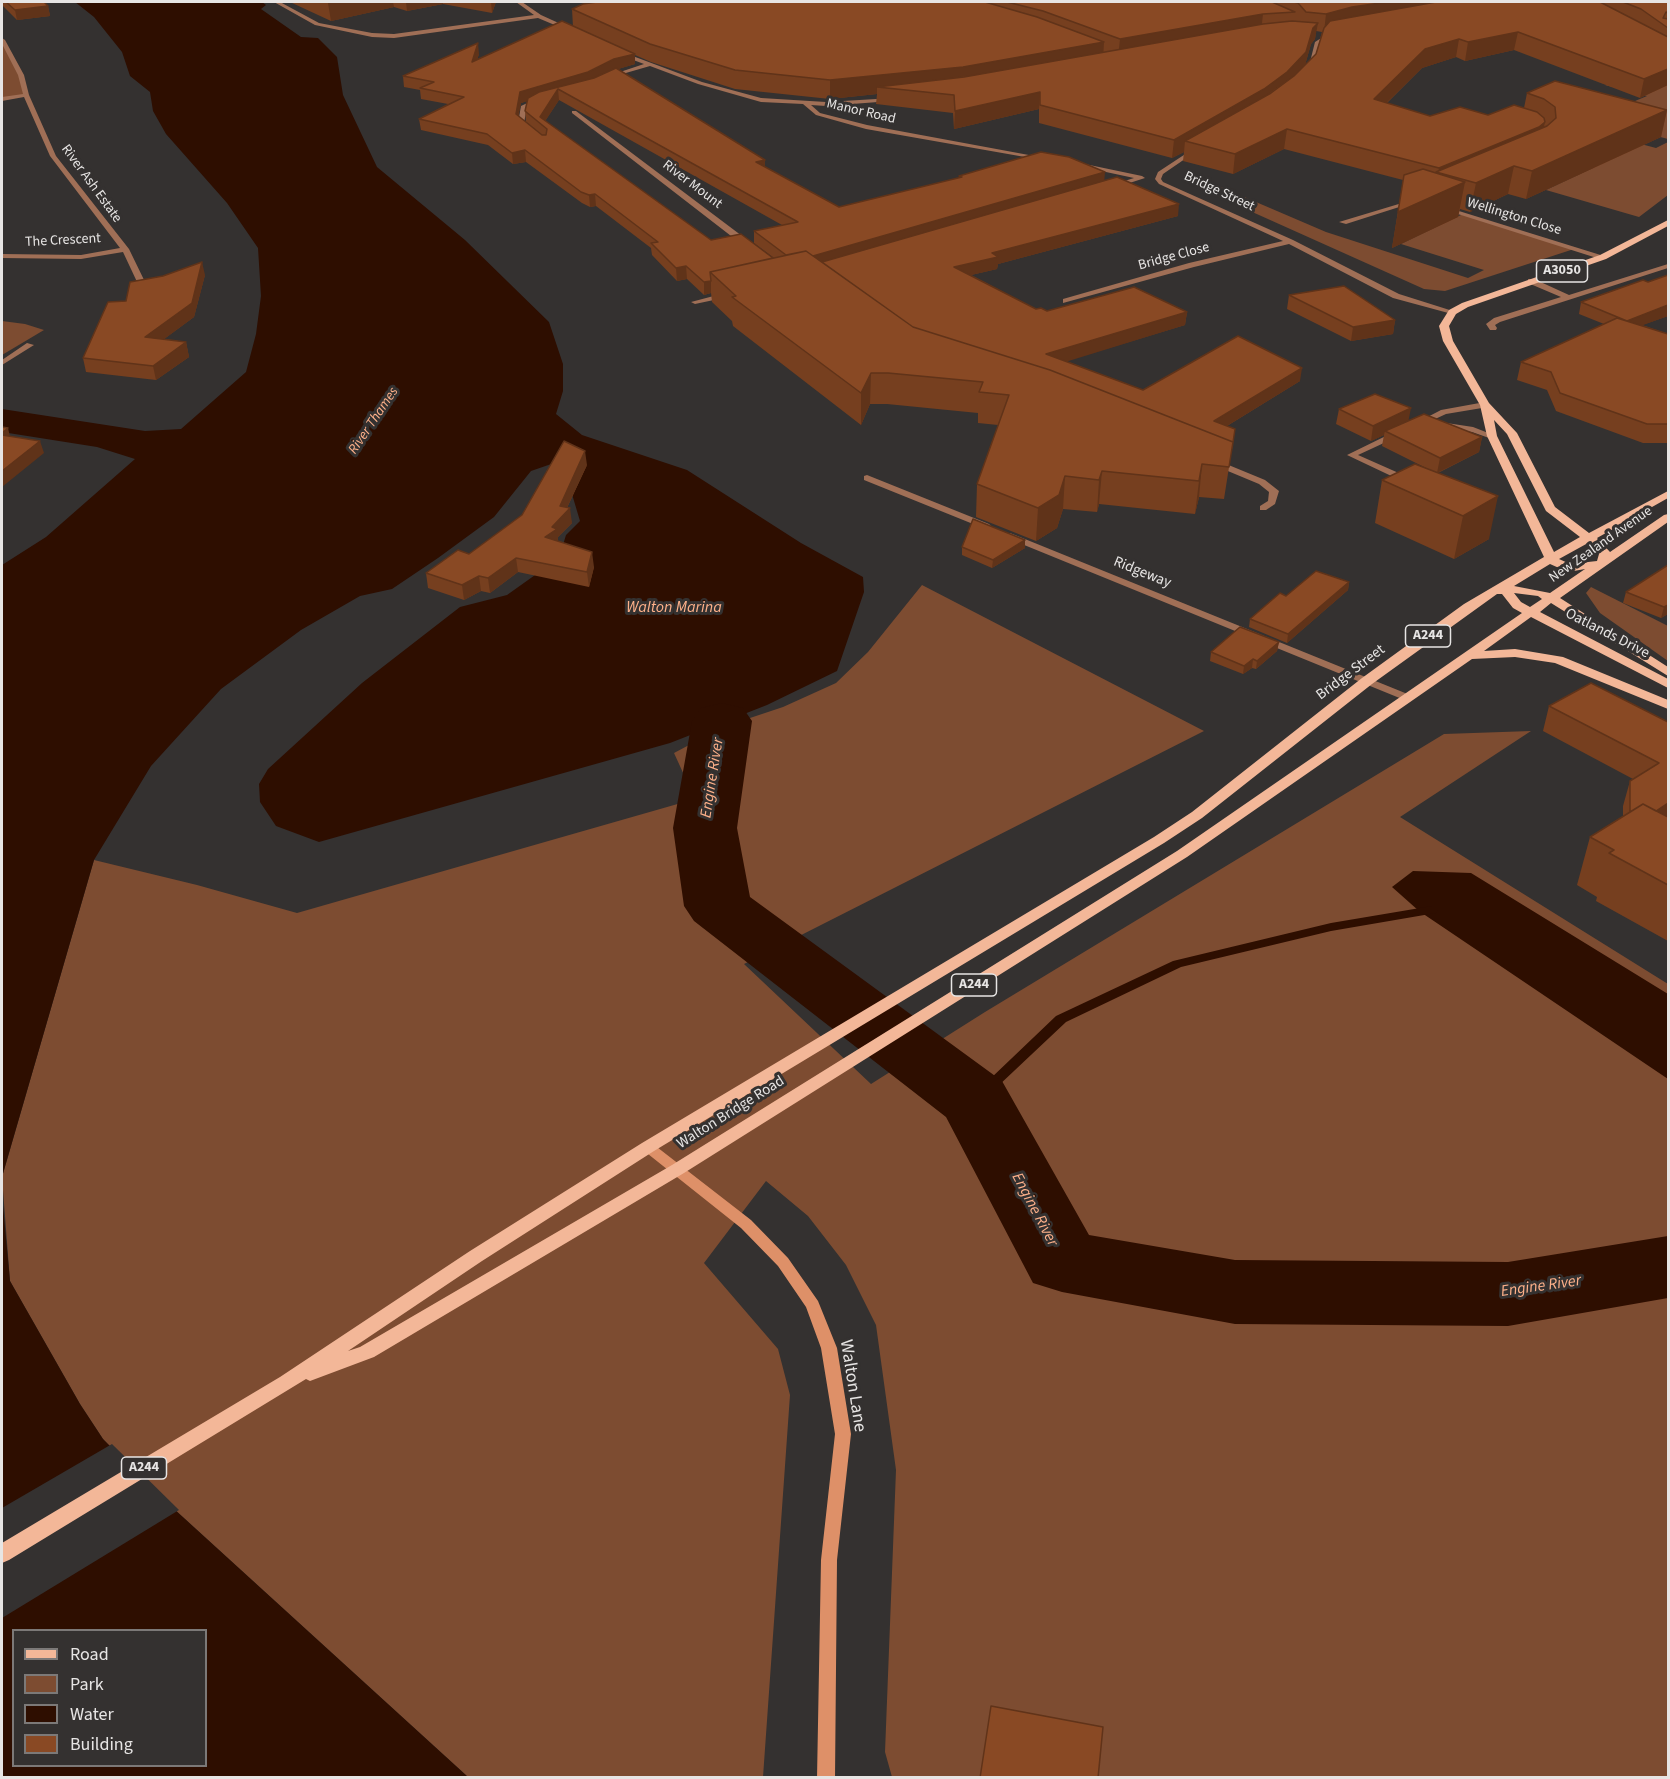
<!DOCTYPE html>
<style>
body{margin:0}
#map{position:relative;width:1670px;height:1779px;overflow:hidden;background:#343130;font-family:"Source Sans 3",sans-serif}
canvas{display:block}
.frame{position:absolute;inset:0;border:3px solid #e7e5e4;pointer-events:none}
.legend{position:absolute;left:12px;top:1629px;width:195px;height:138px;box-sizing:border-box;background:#343130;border:2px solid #7c7978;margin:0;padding:8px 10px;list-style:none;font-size:18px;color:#e7e5e4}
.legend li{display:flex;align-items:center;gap:12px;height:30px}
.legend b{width:30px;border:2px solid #7c7978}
</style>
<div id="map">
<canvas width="1670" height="1779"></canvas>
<div class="frame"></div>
<ul class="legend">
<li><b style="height:8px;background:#f3b798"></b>Road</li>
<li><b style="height:16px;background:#7d4c31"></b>Park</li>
<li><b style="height:16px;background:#2e0e00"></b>Water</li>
<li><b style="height:16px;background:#894924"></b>Building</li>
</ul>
</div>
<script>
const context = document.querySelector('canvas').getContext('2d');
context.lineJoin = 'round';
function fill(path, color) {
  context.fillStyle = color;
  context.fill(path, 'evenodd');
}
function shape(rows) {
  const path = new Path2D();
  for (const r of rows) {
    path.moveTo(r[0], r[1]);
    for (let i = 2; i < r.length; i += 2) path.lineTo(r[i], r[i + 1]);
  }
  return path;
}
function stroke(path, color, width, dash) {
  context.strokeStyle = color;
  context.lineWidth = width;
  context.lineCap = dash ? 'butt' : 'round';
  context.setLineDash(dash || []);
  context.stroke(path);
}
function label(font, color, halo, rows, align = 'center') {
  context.font = font + ' "Source Sans 3",sans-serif';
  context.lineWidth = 6;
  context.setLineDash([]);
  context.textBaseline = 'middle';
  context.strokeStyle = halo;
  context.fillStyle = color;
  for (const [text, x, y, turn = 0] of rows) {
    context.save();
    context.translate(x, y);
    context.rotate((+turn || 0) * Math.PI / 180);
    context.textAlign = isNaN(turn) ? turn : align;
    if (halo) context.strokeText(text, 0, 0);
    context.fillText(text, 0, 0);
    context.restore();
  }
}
fill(shape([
 [2,40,21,75,26,95,2,99],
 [1668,82,1668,139,1592,119,1647,96,1605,85],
 [1546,119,1656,148,1668,142,1668,195,1639,217,1546,190,1593,168],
 [1214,184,1326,232,1468,278,1484,270,1401,244,1463,214,1574,249,1445,291,1424,289,1201,189],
 [2,321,25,324,44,330,2,355],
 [922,585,1204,731,744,964,871,1084,985,1012,1444,734,1531,731,1400,817,1668,984,1668,1777,892,1777,885,1752,896,1470,876,1325,846,1265,808,1216,766,1181,704,1263,778,1349,790,1395,763,1777,468,1777,151,1488,103,1439,80,1404,10,1281,2,1177,94,860,197,885,297,913,695,799,674,753,723,727,783,707,836,683,868,652],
 [1591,587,1668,626,1668,661,1600,613,1586,593]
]), '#7d4c31');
fill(shape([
 [75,2,262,2,266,5,261,9,301,37,318,38,337,57,343,95,377,167,465,240,549,322,563,364,563,391,556,414,582,435,687,470,801,543,863,577,864,592,837,671,767,705,670,743,319,842,276,826,260,802,259,784,268,769,362,683,460,607,507,595,559,558,566,535,580,521,563,464,560,461,531,471,494,517,438,558,392,589,360,596,301,630,221,689,151,766,94,860,2,1177,2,565,46,537,135,459,97,447,2,432,2,409,145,431,181,429,246,372,256,334,261,296,258,248,227,203,166,134,153,111,150,92,130,76,122,52,94,17],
 [1413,871,1471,873,1668,994,1668,1079,1419,911,1392,887],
 [2,1195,10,1281,80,1404,103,1439,151,1488,468,1777,2,1777],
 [14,1630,206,1630,206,1766,14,1766]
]), '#2e0e00');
fill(shape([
 [112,1444,179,1510,2,1618,2,1508]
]), '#343130');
fill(shape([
 [1432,906,1438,910,1436,913,1331,931,1181,967,1066,1022,980,1103,975,1105,970,1103,968,1100,1056,1016,1173,961,1331,923,1432,906]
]), '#2e0e00');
fill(shape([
 [722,703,743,708,752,721,737,828,750,897,1002,1081,1089,1235,1235,1260,1508,1262,1668,1236,1668,1298,1508,1326,1235,1324,1062,1292,1033,1283,946,1117,694,921,684,906,673,828,692,721,701,708,722,703]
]), '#2e0e00');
fill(shape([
 [274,2,280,2,319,23,372,33,394,34,534,15,516,2,522,2,541,15,574,30,569,31,538,18,394,38,372,37,315,25,274,2],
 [1332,31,1337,32,1321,43,1313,69,1308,70,1315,42,1332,31],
 [2,38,5,40,24,75,29,95,56,156,129,249,146,284,145,286,138,284,123,252,81,259,2,258,2,254,81,255,120,248,50,156,24,97,2,101,2,97,23,94,18,75,2,44,2,38],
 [622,52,702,82,761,98,826,102,893,98,894,99,891,101,826,106,811,105,820,113,867,125,1045,158,1042,160,866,129,816,115,803,104,761,102,698,84,650,66,605,79,605,77,644,64,620,55,622,52],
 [540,97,545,98,527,107,524,123,532,130,527,131,518,123,521,106,540,97],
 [572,111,576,111,750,242,750,246,744,246,572,113,572,111],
 [1196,147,1198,148,1198,150,1163,174,1161,179,1163,182,1293,240,1399,294,1456,312,1452,314,1393,298,1289,244,1194,267,1063,303,1063,299,1189,263,1283,241,1159,184,1155,179,1158,172,1196,147],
 [1080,163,1142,176,1145,178,1114,188,1112,187,1112,185,1134,178,1078,166,1077,165,1080,163],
 [1412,200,1418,201,1346,224,1339,222,1412,200],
 [1442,207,1446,207,1607,257,1600,259,1442,209,1442,207],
 [1668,264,1668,268,1500,322,1495,325,1497,328,1496,330,1490,330,1486,324,1494,318,1561,297,1528,283,1528,279,1534,279,1569,295,1668,264],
 [725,293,729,295,728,297,695,304,691,302,725,293],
 [27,343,34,345,2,365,2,360,27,343],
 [1485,402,1489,405,1488,407,1446,414,1420,426,1416,423,1441,410,1485,402],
 [1440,422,1473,427,1496,436,1492,439,1472,432,1437,427,1437,423,1440,422],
 [1396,431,1399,432,1399,436,1358,455,1410,478,1410,482,1404,482,1347,455,1396,431],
 [1214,459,1265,480,1279,491,1275,504,1266,510,1260,510,1260,506,1268,501,1269,492,1259,484,1211,464,1211,460,1214,459],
 [867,475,989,524,991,526,989,528,983,528,864,480,864,476,867,475],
 [1010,533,1410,695,1411,697,1410,699,1402,699,1007,538,1007,534,1010,533]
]), '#a06f56');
fill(shape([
 [648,1142,653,1144,751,1220,788,1258,818,1301,837,1348,851,1434,837,1560,835,1778,817,1778,821,1560,835,1434,821,1348,806,1307,778,1266,741,1228,643,1150,641,1147,643,1144,648,1142]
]), '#de9068');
fill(shape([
 [1668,220,1668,226,1606,259,1468,307,1456,314,1449,326,1453,341,1489,403,1517,433,1555,507,1589,533,1668,491,1668,498,1597,538,1610,552,1664,515,1668,514,1668,522,1560,598,1668,667,1668,676,1551,603,1540,612,1668,679,1668,688,1531,617,1484,651,1515,649,1563,657,1668,700,1668,709,1555,663,1515,657,1472,659,1187,857,684,1173,374,1357,310,1381,306,1379,9,1560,2,1563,2,1543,280,1377,470,1251,642,1143,1154,837,1192,812,1362,678,1464,604,1544,557,1487,436,1480,405,1443,341,1439,326,1449,310,1462,303,1600,255,1668,220],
 [1494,420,1507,434,1546,511,1580,537,1554,552,1497,436,1494,420],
 [1588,543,1599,554,1597,561,1570,564,1559,559,1588,543],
 [1550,564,1568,572,1585,569,1550,593,1514,586,1550,564],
 [1514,593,1538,596,1542,599,1530,607,1521,602,1514,593],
 [1497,594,1502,594,1513,608,1522,613,1177,851,672,1165,360,1347,348,1351,482,1261,654,1151,1164,843,1202,818,1372,684,1497,594]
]), '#f3b798');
fill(shape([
 [2,2,44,2,48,6,50,16,17,20,2,5],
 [290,2,496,2,492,13,443,4,407,11,394,7,331,21],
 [597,2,1668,2,1668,85,1640,98,1514,50,1465,61,1456,57,1422,68,1387,103,1430,116,1488,115,1524,108,1527,93,1667,110,1661,137,1526,199,1508,194,1470,212,1460,209,1458,217,1392,248,1403,180,1284,149,1233,174,1183,161,1184,152,1172,158,1039,123,1039,109,954,129,953,113,876,104,877,94,830,99,735,89,651,62,635,55,635,64,618,69,765,160,765,167,839,207,959,178,959,176,1104,181,1178,216,998,264,997,269,971,275,1036,309,1047,311,1187,312,1185,325,1066,361,1143,390,1300,381,1227,426,1235,429,1224,499,1199,497,1195,514,1099,504,1097,512,1063,509,1057,528,1036,541,976,517,977,484,998,425,978,423,978,413,887,404,870,404,861,425,733,326,732,321,712,302,711,293,704,295,687,279,677,281,652,255,651,248,596,206,590,207,582,203,526,162,513,164,488,145,421,130,419,119,448,104,421,99,420,90,404,87,403,76,479,54,477,60,573,27,572,9],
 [1316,31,1322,32,1316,54,1305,65,1311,44,1315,39],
 [559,100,782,225,754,231,754,243,774,258,711,240,545,121],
 [527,101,525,111,526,122,542,135,518,116,521,103],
 [205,275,194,317,164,339,186,342,189,357,156,380,86,372,83,358,126,301],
 [1289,295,1395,320,1393,334,1351,341,1287,309],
 [1581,302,1668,316,1642,325,1668,334,1668,443,1643,443,1556,411,1547,390,1517,380,1521,362,1604,324,1579,314],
 [1339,409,1409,420,1482,437,1479,452,1438,473,1489,539,1454,559,1375,523,1382,480,1432,471,1382,446,1384,435,1371,441,1336,424],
 [587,465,567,508,572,523,558,537,558,541,594,567,589,587,518,572,490,593,481,591,464,600,428,588,426,573,469,554,522,515],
 [962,547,1025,548,992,568,962,555],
 [1668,565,1668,614,1661,618,1623,603,1626,592],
 [1349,582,1348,590,1287,643,1249,627,1250,619],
 [1279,642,1277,651,1256,669,1252,668,1243,674,1210,661,1211,652],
 [1549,706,1668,722,1668,941,1596,901,1597,897,1577,885,1590,837,1623,817,1623,806,1630,781,1633,779,1543,731]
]), '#763f1f');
fill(shape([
 [337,2,393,2,394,7,331,21,328,3],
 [406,2,443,2,443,4,407,11],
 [491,2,496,2,492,13],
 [1387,2,1490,2,1324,32,1326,14,1352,7],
 [48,6,50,16,17,20,15,10],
 [1263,14,1261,32,1118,58,1120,39],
 [1318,23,1315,39,1311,44,1304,69,1197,144,1185,141,1184,152,1172,158,1174,140,1313,28],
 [1518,32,1514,50,1465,61,1468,42],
 [1459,39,1456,57,1422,68,1371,118,1374,99,1425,49],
 [1104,42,1103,60,877,87,877,94,830,99,830,80],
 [478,43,479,54,473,73,472,62],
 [635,54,635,64,615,70,589,83,558,89,559,100,542,126,540,117,556,93,521,103,517,125,516,114,520,92,614,59],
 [1668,69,1668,85,1640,98,1644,79],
 [1040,92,1039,109,954,129,955,111],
 [1667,110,1661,137,1526,199,1532,171],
 [1545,122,1541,141,1438,173,1439,168],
 [1287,129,1284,149,1233,174,1235,154],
 [525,150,526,162,513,164,512,153],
 [765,160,765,172,756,162],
 [1514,166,1508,194,1470,212,1476,183],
 [1105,172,1104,184,822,265,794,261],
 [1465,182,1458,217,1392,248,1398,212],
 [595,194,596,206,590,207,589,195],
 [1179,204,1178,216,998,264,997,269,954,279,954,267,992,253],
 [202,262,205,275,194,317,148,351,145,337],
 [686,266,687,279,677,281,676,268],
 [711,281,711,293,704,295,704,282],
 [1668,305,1668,316,1624,332,1627,321],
 [1187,312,1185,325,1046,368,1046,354],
 [1395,320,1393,334,1351,341,1353,327],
 [186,342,189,357,156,380,153,366],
 [1302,368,1300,381,1212,435,1214,421],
 [871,373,870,404,861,425,861,393],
 [1411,408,1408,423,1385,431,1384,435,1371,441,1373,426],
 [8,428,11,441,2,447,2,433],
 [1482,437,1479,452,1437,473,1440,458],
 [40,441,44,453,2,487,2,471],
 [585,451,587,465,563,516,570,508,572,523,558,537,558,543,545,537,552,527,560,506],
 [1202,464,1199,497,1195,514,1199,481],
 [1102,471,1099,504,1097,512,1099,480],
 [1065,476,1063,509,1057,528,1036,541,1038,508],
 [1498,496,1489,539,1454,559,1463,516],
 [1025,540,1025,548,992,568,993,560],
 [592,552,594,567,589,587,587,572],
 [516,558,518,572,490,593,488,578],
 [479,576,481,591,464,600,462,585],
 [1349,582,1348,590,1287,643,1288,634],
 [1668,605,1668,614,1661,618,1664,607],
 [1279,642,1277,651,1256,669,1257,661],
 [1253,659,1252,668,1243,674,1244,666],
 [1668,803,1668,824,1630,827]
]), '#603319');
const building = shape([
 [6,2,44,2,48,6,15,10,6,2],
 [597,2,985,2,1037,17,1104,42,963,67,830,80,735,70,650,44,572,9,583,4,597,2],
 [1007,2,1272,2,1295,12,1263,14,1120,39,1043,11,1007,2],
 [1294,2,1387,2,1352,7,1326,14,1306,12,1298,3,1294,2],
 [1436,2,1600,2,1668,37,1668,69,1644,79,1518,32,1468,42,1459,39,1425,49,1374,99,1430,116,1460,107,1488,115,1514,105,1537,112,1544,118,1545,122,1539,127,1439,168,1287,129,1235,154,1185,141,1271,93,1294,76,1316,54,1324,28,1330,21,1436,2],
 [1623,2,1668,2,1668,13,1666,12,1663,18,1668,19,1668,28,1641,9,1623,2],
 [562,21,635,54,614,59,588,72,520,92,516,114,542,135,546,135,547,129,525,111,528,98,539,92,594,78,616,68,765,160,756,162,839,207,962,177,959,176,1041,152,1069,157,1105,172,813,256,806,251,786,255,754,231,798,222,558,89,540,117,711,240,741,234,773,258,710,272,711,281,704,282,686,266,676,268,651,243,658,242,595,194,589,195,581,192,525,150,512,153,487,134,419,119,464,97,420,88,434,82,403,76,478,43,472,62,562,21],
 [1292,21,1318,23,1313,28,1306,52,1287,72,1264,89,1174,140,1040,105,1040,92,955,111,954,95,877,87,964,77,1263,24,1292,21],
 [1555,81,1667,110,1532,171,1514,166,1476,183,1436,172,1547,126,1556,118,1555,107,1544,99,1527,93,1555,81],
 [1423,169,1465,182,1398,212,1404,175,1423,169],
 [1117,177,1179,204,992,253,998,257,954,267,1036,309,1041,308,1047,311,1134,287,1187,312,1046,354,1143,390,1238,336,1302,368,1214,421,1235,429,1232,449,1233,442,1050,370,913,327,822,262,1117,177],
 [806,251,913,327,1050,370,1233,442,1229,467,1202,464,1199,481,1102,471,1099,480,1065,476,1059,495,1038,508,977,484,1009,395,979,392,983,382,888,373,871,373,861,393,732,297,736,296,710,272,806,251],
 [202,262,192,303,145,337,186,342,153,366,83,358,108,302,126,301,130,282,163,276,202,262],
 [1668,275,1668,305,1627,321,1581,302,1643,280,1648,282,1668,275],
 [1344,286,1395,320,1353,327,1289,295,1344,286],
 [1617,318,1668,334,1668,424,1647,424,1560,393,1551,372,1521,362,1617,318],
 [1375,394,1411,408,1373,426,1339,409,1375,394],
 [1424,414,1482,437,1440,458,1385,431,1424,414],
 [2,427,8,428,2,433,2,427],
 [2,435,40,441,2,471,2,435],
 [564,441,585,451,560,506,570,508,552,527,557,529,545,537,592,552,587,572,516,558,488,578,479,576,462,585,426,573,458,550,469,554,522,515,564,441],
 [1415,464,1498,496,1463,516,1382,480,1415,464],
 [973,519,1025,540,993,560,962,547,973,519],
 [1668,565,1668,605,1664,607,1626,592,1668,565],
 [1316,571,1349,582,1288,634,1250,619,1280,593,1286,596,1316,571],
 [1240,627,1279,642,1257,661,1253,659,1244,666,1211,652,1240,627],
 [1591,683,1668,722,1668,803,1656,811,1643,804,1630,812,1630,781,1659,763,1549,706,1591,683],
 [1643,804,1668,817,1668,885,1609,853,1614,850,1590,837,1643,804],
 [991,1706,1103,1727,1098,1778,980,1778,991,1706]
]);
fill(building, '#894924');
stroke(building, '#603319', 1.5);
label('14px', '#e7e5e4', '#343130', [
 ["Manor Road",861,112,13],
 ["River Ash Estate",91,184,54],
 ["River Mount",692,185,37],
 ["Bridge Street",1219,192,25],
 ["Wellington Close",1514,217,17],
 ["The Crescent",63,241,-3],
 ["Bridge Close",1174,257,-15],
 ["New Zealand Avenue",1601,545,-35]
]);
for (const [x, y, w] of [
 [1562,271,51],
 [1428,636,45],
 [974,985,45],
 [144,1468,45]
]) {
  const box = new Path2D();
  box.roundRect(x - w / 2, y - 11, w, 22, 4.5);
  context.fillStyle = '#343130';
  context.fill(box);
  stroke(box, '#e7e5e4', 1.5);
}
label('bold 14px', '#e7e5e4', null, [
 ["A3050",1562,271],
 ["A244",1428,636],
 ["A244",974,985],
 ["A244",144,1468]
]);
label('italic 14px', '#feb18a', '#343130', [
 ["River Thames",374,421,-56]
]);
label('15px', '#e7e5e4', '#343130', [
 ["Ridgeway",1142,573,22],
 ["Oatlands Drive",1607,634,27],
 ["Bridge Street",1351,673,-37],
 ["Walton Bridge Road",731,1113,-32]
]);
label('italic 16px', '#feb18a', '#343130', [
 ["Walton Marina",674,608],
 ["Engine River",713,778,-81],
 ["Engine River",1034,1210,62],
 ["Engine River",1541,1287,-8]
]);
label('18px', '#e7e5e4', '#343130', [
 ["Walton Lane",852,1386,81]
]);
</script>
